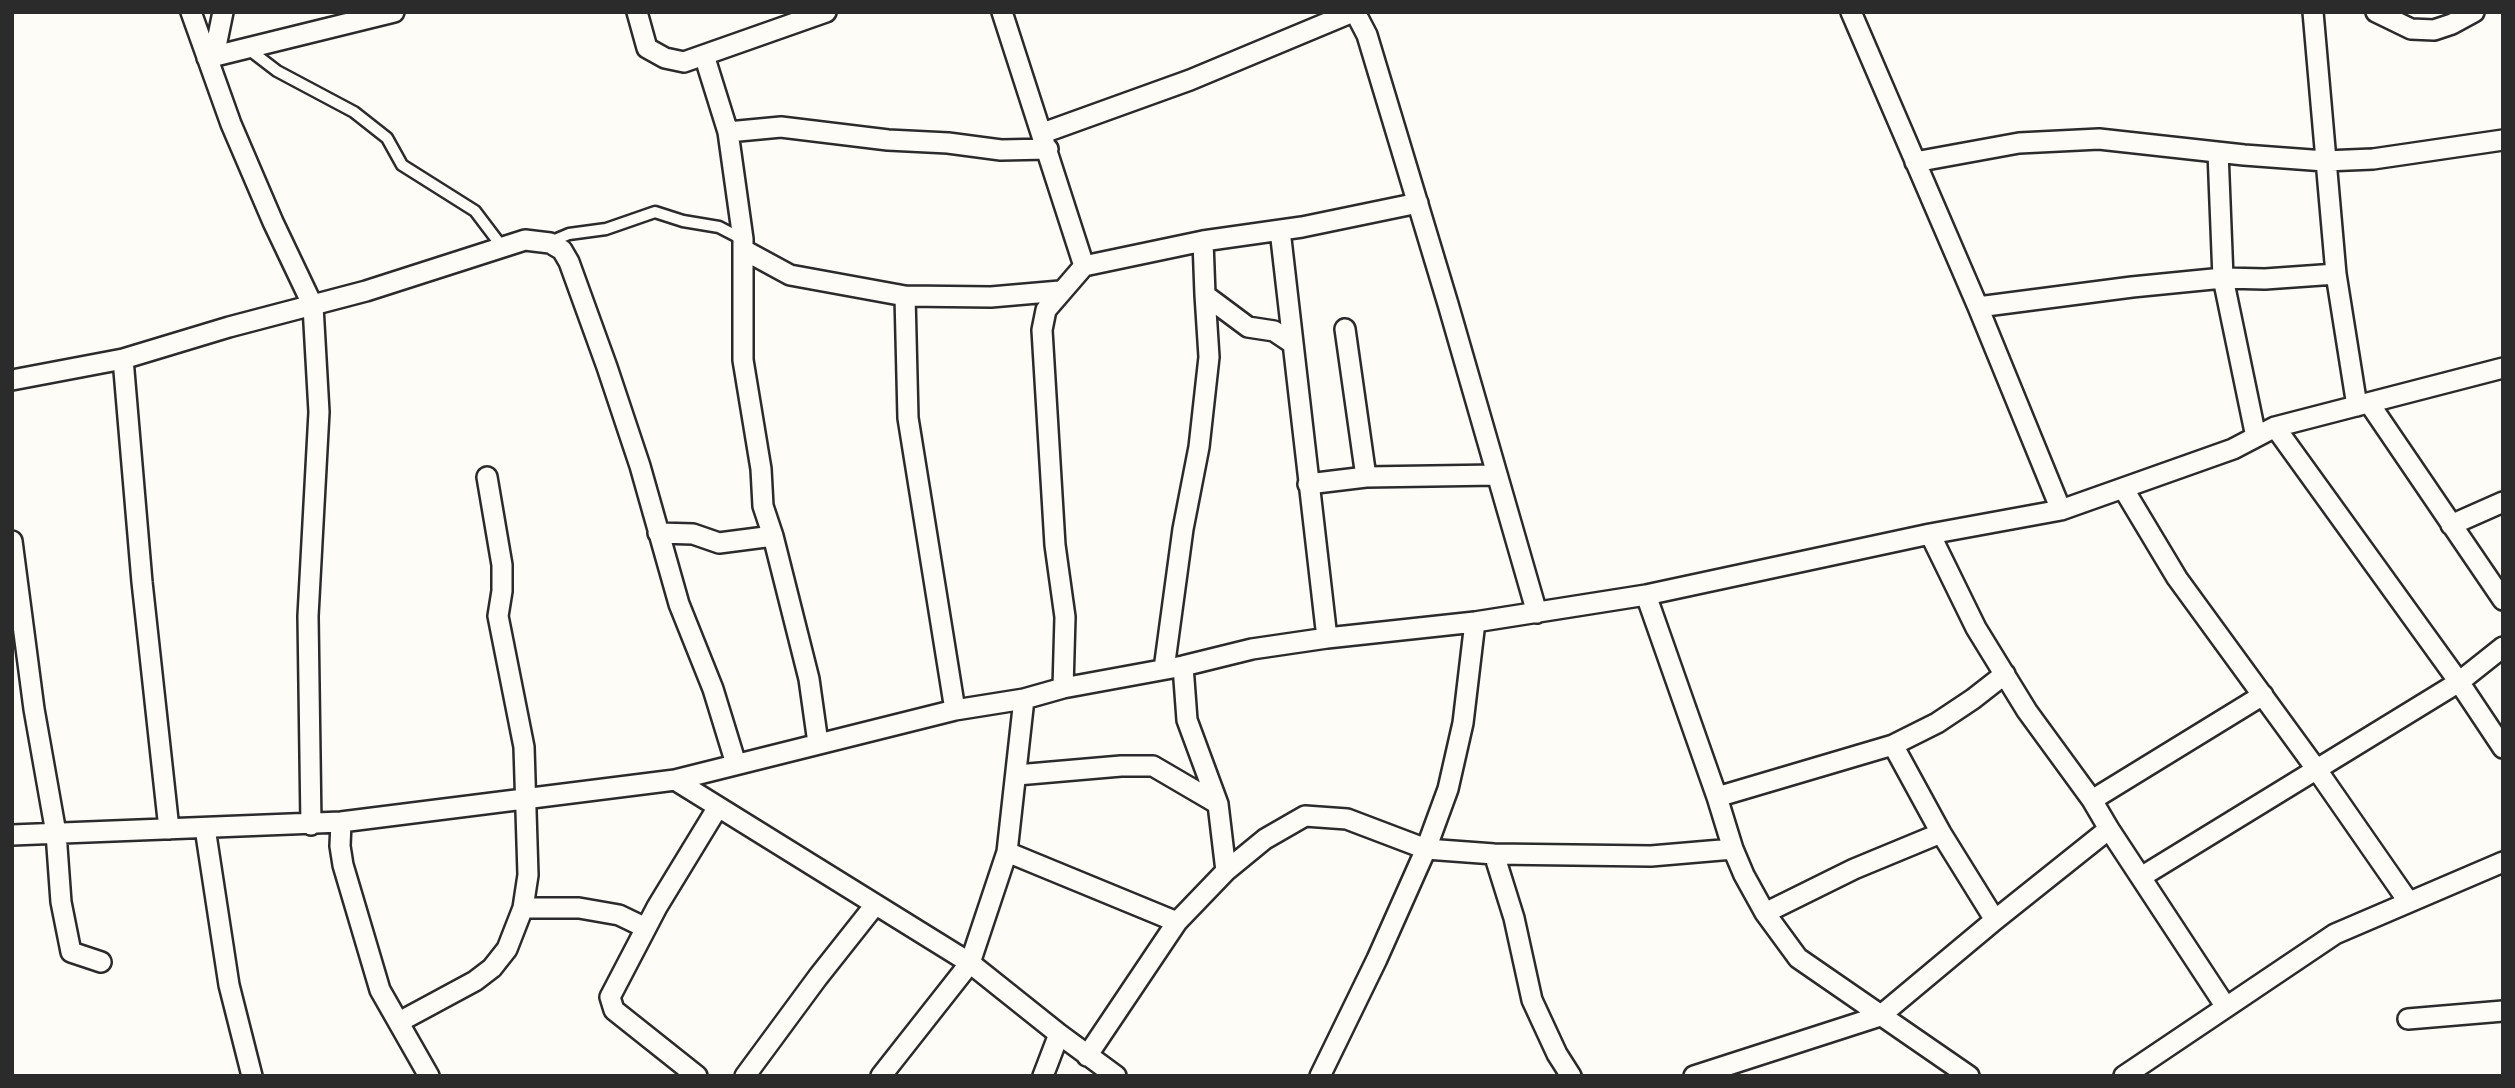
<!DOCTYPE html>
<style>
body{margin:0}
#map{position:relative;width:2515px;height:1088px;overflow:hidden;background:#fdfcf7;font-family:"Shantell Sans",sans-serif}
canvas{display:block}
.frame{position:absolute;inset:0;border:14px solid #2b2b2b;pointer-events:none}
</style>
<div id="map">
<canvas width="2515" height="1088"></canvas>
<div class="frame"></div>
</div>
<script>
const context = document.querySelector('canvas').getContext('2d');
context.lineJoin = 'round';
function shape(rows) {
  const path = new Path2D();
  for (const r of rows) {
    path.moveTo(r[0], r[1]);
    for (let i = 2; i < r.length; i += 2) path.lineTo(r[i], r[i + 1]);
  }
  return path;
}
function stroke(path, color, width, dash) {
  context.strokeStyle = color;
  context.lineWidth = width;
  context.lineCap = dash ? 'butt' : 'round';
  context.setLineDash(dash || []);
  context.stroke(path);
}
const service = shape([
 [247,48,277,71,354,112,387,138,402,165,475,211,503,248],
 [550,242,569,234,606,229,655,212,683,221,719,227,742,239]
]);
const minor = shape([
 [191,12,231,124,273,222,313,306,319,412,308,616,311,825],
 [637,12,647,48,665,58,684,62,826,12],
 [1002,12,1084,266,1046,310,1042,330,1055,545,1065,617,1063,688],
 [1355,12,1367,35,1448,304,1537,613],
 [1851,12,1978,307,2061,510],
 [2313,12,2336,274,2357,406],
 [2376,12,2411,29,2434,30,2452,24,2474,12],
 [704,55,728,132,743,239,743,360,761,469,763,506,773,536,809,679,818,743],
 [214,56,223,12],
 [207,58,394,12],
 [728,132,781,127,888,140,948,143,1001,150,1048,149],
 [1043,133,1190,80,1353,12],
 [2218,152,2223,278,2256,437],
 [1915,162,2019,143,2099,139,2244,155,2325,161,2373,159,2503,140],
 [1280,230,1327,638],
 [1203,241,1205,295],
 [744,250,790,275,905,296,991,297,1060,291],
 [1084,266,1203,241,1302,227,1418,203],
 [905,296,908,418,955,710],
 [1978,307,2132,287,2223,278,2265,279,2336,274],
 [1345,329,1366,477],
 [123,359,142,582,169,829],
 [12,380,123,359,229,327,366,291,525,240,550,243,562,250,569,262,607,367,640,466,679,604,713,689,736,764],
 [2369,403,2503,600],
 [2275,427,2459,682,2503,748],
 [1308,484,1366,477,1497,475],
 [2123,488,2177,578,2317,770,2408,901],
 [2451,525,2503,502],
 [658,533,693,534,719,543,773,536],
 [1930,534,1976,628,2027,711,2092,800,2109,829,2226,1007],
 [12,541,34,709,56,833,61,902,71,952,101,962],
 [1646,595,1717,797,1733,849,1744,875,1765,913,1798,958,1969,1076],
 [1183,666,1187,720,1218,804,1226,871],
 [1164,669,1183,529,1199,447,1209,357,1205,295,1248,327,1274,331,1292,343],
 [1893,745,1941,833,1995,920],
 [1017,775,1121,766,1153,766,1218,804],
 [675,780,970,963,1059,1034,1116,1076],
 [1717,797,1893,745,1937,723,1973,699,2005,674],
 [2092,800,2263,695],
 [341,822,340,846,343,865,380,990,429,1076],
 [205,828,229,985,252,1076],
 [12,835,341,822,675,780,955,710,1024,699,1063,688,1183,666,1252,649,1327,638,1475,622,1646,595,1930,534,2061,510,2233,449,2275,427,2503,368],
 [1007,852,1177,922],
 [1494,854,1514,918,1532,1000,1557,1054,1571,1076],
 [2141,877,2459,682,2503,647],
 [523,908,579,908,619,915,646,928],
 [1765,913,1854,869,1941,833],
 [2408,1019,2503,1011],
 [399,1022,475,981,492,968,507,949,523,908,528,875,524,747,498,616,502,591,502,565,487,477],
 [1087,1056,1177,922,1226,871,1265,839,1305,816,1347,819,1426,849,1494,854,1651,856,1733,849],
 [697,1076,614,1010,610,997,657,907,718,807],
 [745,1076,818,977,875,905],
 [881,1076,970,963,1007,852,1024,699],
 [1043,1076,1059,1034],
 [1320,1076,1377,959,1426,849,1448,789,1463,723,1475,622],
 [1694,1076,1880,1016,1995,920,2109,829],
 [2124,1076,2335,934,2503,862]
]);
stroke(service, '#2b2b2b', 15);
stroke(minor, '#2b2b2b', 24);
stroke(service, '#fdfcf7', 10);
stroke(minor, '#fdfcf7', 19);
</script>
